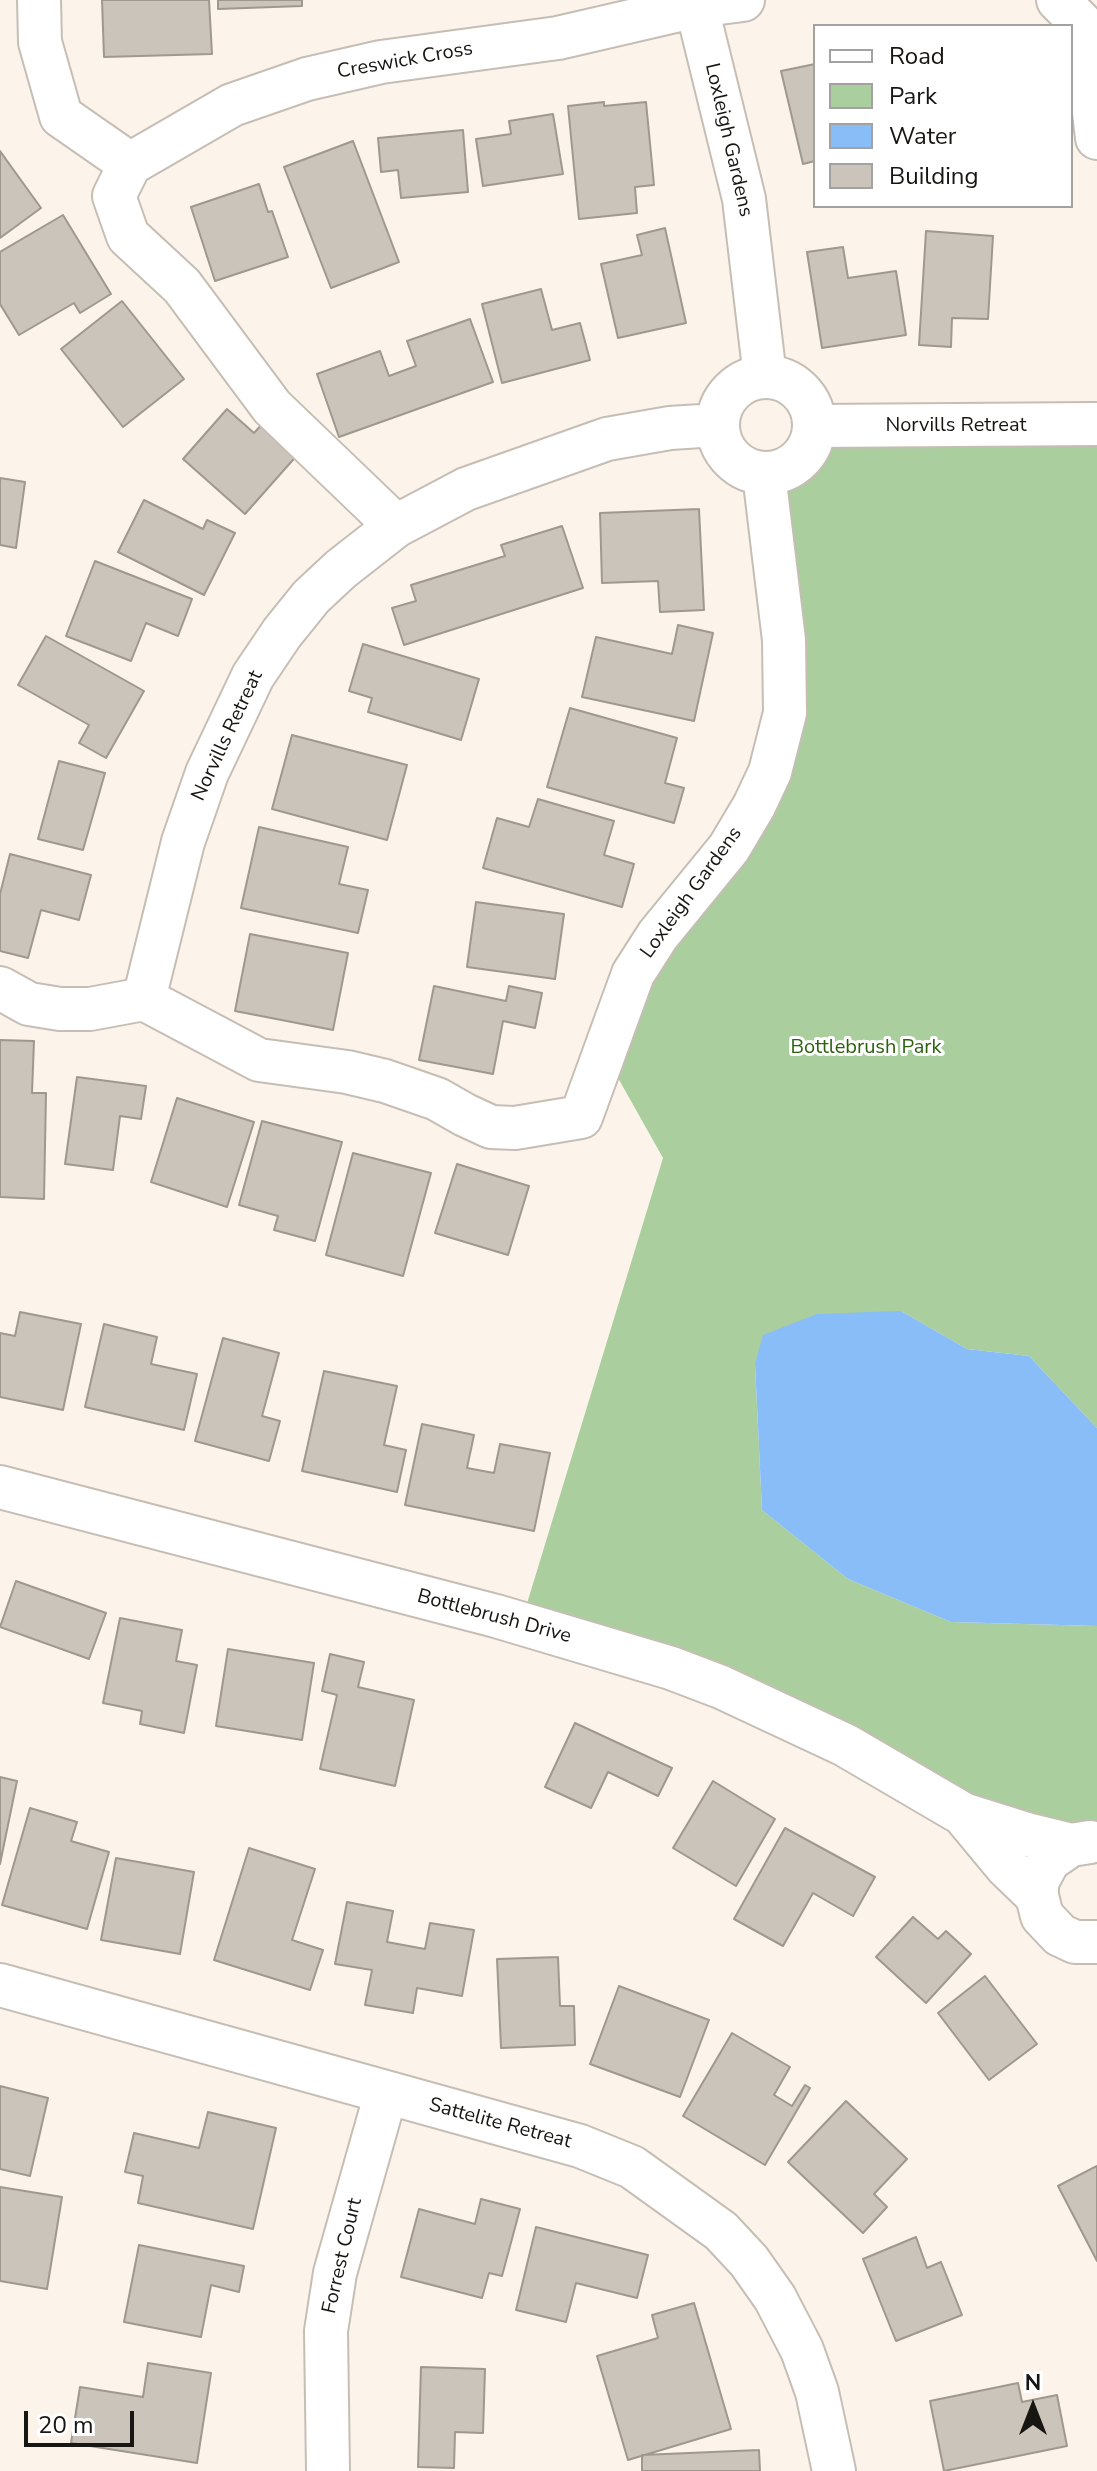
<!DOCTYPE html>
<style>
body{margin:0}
#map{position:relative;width:1097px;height:2471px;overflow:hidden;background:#fcf4eb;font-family:"Nunito Sans",sans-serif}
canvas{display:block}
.legend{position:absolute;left:813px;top:24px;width:260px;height:184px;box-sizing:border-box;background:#fff;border:2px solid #a3a2a1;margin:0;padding:10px 14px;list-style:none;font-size:24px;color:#181613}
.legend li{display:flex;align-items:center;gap:16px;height:40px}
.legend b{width:40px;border:2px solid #a3a2a1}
.north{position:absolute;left:993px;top:2367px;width:80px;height:80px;-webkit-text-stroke:6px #fff;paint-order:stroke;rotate:0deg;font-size:22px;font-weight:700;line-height:32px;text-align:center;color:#181613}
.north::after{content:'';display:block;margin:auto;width:28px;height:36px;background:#181613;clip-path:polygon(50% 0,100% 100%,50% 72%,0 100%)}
.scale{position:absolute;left:24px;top:2411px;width:110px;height:36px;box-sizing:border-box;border:4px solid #181613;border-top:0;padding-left:10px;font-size:24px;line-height:28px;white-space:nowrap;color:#181613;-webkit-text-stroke:6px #fff;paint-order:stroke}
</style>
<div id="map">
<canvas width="1097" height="2471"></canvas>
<ul class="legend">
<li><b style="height:10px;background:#fff"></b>Road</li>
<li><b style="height:22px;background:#aace9d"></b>Park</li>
<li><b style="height:22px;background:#88bdf8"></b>Water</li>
<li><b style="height:22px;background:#cbc4bb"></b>Building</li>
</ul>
<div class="north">N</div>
<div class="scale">20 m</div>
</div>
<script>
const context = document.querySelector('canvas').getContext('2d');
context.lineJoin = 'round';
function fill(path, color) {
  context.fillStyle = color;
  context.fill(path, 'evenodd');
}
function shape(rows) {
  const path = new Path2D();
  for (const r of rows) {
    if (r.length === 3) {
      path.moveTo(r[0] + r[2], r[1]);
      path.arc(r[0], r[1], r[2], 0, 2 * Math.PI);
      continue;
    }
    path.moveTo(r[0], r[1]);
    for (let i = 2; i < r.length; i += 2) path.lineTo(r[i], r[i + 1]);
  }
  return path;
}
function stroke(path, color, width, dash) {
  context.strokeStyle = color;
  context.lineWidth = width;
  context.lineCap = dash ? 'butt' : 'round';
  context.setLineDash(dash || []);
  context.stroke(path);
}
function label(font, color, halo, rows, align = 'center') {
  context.font = font + ' "Nunito Sans",sans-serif';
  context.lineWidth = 6;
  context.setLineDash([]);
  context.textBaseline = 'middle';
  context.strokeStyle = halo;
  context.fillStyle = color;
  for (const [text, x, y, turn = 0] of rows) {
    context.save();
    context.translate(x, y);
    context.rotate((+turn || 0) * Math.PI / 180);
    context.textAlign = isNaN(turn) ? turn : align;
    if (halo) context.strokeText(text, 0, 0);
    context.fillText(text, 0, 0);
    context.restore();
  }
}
fill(shape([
 [1097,423,1097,1428,1029,1356,967,1349,901,1311,755,1364,762,1510,848,1579,951,1622,1097,1626,1097,1838,1072,1849,521,1623,663,1158,604,1053,770,772,783,471,799,460,810,445]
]), '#aace9d');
fill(shape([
 [901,1311,967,1349,1029,1356,1097,1428,1097,1626,951,1622,848,1579,762,1510,755,1364,763,1335,817,1314]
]), '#88bdf8');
const building = shape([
 [102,0,209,0,212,54,104,57,102,0],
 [218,0,302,0,302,6,218,9,218,0],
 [815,64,815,161,803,164,781,71,815,64],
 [604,102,604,106,646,102,654,185,635,187,637,213,579,219,568,106,604,102],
 [553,114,563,174,483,186,476,139,511,134,509,121,553,114],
 [463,130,468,192,401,198,398,170,381,172,378,138,463,130],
 [353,141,399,262,331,288,284,167,353,141],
 [0,151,41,208,0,238,0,151],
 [259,184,268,212,272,211,288,257,215,281,191,207,259,184],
 [63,215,111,294,80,313,74,303,19,335,0,304,0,252,63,215],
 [665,228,686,323,618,338,601,264,642,255,637,235,665,228],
 [926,231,993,236,988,319,952,318,951,347,919,345,926,231],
 [843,247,848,278,896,271,906,335,822,348,807,252,843,247],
 [541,289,552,330,580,323,590,360,502,383,482,304,541,289],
 [122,301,184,379,123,427,61,349,122,301],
 [470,319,493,382,339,437,317,374,380,351,389,376,416,366,407,341,470,319],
 [227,409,254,433,264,422,299,453,245,514,183,459,227,409],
 [0,478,25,482,16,548,0,545,0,478],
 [144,500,203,529,207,520,235,533,204,595,118,552,144,500],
 [699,509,704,610,660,612,658,581,602,583,600,513,699,509],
 [562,526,583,588,404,645,392,608,416,601,411,585,505,556,501,545,562,526],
 [95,561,192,599,178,636,146,623,131,661,66,636,95,561],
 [678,625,713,633,694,721,582,697,596,637,672,654,678,625],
 [46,636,144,691,106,758,79,743,89,725,18,685,46,636],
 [363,644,479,679,461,740,368,712,372,698,349,691,363,644],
 [570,708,677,738,665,783,684,788,674,823,547,787,570,708],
 [292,735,407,765,387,840,272,809,292,735],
 [59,761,105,773,83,850,38,839,59,761],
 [538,799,614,821,604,855,634,864,622,907,483,868,497,818,529,827,538,799],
 [259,827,348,847,339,884,368,890,358,933,241,908,259,827],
 [10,854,91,875,79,920,41,910,28,958,0,951,0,894,10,854],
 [476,902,564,914,555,979,467,967,476,902],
 [250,934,348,953,333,1030,235,1011,250,934],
 [434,986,506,1001,509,986,542,993,535,1028,503,1021,493,1074,419,1060,434,986],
 [0,1040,34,1041,32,1093,46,1093,44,1199,0,1197,0,1040],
 [77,1077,146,1086,141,1119,120,1116,113,1170,65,1164,77,1077],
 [177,1098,254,1122,227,1207,151,1182,177,1098],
 [262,1121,342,1142,315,1241,274,1230,278,1216,239,1205,262,1121],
 [353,1153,431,1173,403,1276,326,1255,353,1153],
 [457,1164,529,1186,508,1255,435,1233,457,1164],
 [20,1312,81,1324,63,1410,0,1397,0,1333,15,1336,20,1312],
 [104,1324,157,1337,151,1364,197,1374,184,1430,85,1407,104,1324],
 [223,1338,279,1353,262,1416,280,1421,269,1461,195,1441,223,1338],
 [324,1371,397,1386,384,1445,406,1450,397,1492,302,1471,324,1371],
 [422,1424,474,1435,467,1468,494,1473,500,1444,550,1453,534,1531,405,1505,422,1424],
 [16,1581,106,1613,89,1659,0,1627,16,1581],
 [120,1618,182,1630,176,1661,197,1665,184,1733,140,1724,142,1711,103,1703,120,1618],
 [228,1649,314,1663,302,1740,216,1726,228,1649],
 [330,1654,364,1662,358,1687,414,1700,395,1786,320,1769,337,1695,322,1691,330,1654],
 [575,1723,672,1768,658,1796,608,1772,591,1808,545,1787,575,1723],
 [0,1777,17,1781,0,1864,0,1777],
 [713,1781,775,1819,736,1886,673,1848,713,1781],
 [30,1808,77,1822,71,1841,109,1852,87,1929,2,1905,30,1808],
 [785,1828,875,1877,853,1916,813,1893,783,1946,734,1919,785,1828],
 [249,1848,315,1869,292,1940,323,1950,310,1990,214,1960,249,1848],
 [116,1858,194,1872,180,1954,101,1940,116,1858],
 [347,1902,393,1911,387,1942,425,1949,430,1923,474,1930,462,1996,417,1988,413,2013,365,2005,372,1970,335,1964,347,1902],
 [913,1917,938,1939,946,1931,971,1954,926,2003,876,1957,913,1917],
 [558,1957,560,2006,574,2006,575,2045,501,2048,497,1959,558,1957],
 [985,1976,1037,2044,989,2080,938,2013,985,1976],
 [619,1986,709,2020,680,2097,590,2064,619,1986],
 [732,2033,790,2067,774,2095,792,2106,805,2085,810,2088,765,2165,683,2116,732,2033],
 [0,2086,48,2098,30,2176,0,2169,0,2086],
 [846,2101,907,2159,874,2194,887,2207,863,2233,788,2162,846,2101],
 [208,2112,276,2128,253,2229,138,2203,143,2176,125,2172,134,2133,199,2148,208,2112],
 [1097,2166,1097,2261,1058,2186,1097,2166],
 [0,2187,62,2197,47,2289,0,2281,0,2187],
 [481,2199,520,2209,502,2276,489,2273,482,2298,401,2277,419,2209,475,2224,481,2199],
 [536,2227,648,2255,637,2298,576,2283,566,2322,516,2310,536,2227],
 [916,2237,927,2268,941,2262,962,2315,896,2341,863,2259,916,2237],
 [139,2245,244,2266,239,2292,211,2285,201,2337,124,2322,139,2245],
 [694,2303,731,2429,628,2460,597,2356,658,2338,652,2315,694,2303],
 [148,2363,211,2373,197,2463,71,2443,80,2387,143,2397,148,2363],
 [421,2367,485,2369,483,2433,455,2432,454,2468,418,2467,421,2367],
 [1018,2383,1022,2402,1057,2395,1067,2446,944,2471,930,2401,1018,2383],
 [759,2450,760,2471,642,2471,642,2455,759,2450]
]);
fill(building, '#cbc4bb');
stroke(building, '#9e988f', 2);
const minor = shape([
 [39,0,40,42,61,116,130,164],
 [695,0,744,199,765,377],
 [1058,0,1080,22,1089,69,1097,138],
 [130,164,232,105,307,79,381,62,558,38,696,6,743,0],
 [130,164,114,196,128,236,182,286,272,407,396,526],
 [766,425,48],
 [814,426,1097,424],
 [0,988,29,1004,60,1009,90,1009,144,999,259,1060,347,1072,385,1081,437,1099,465,1115,491,1127,515,1128,581,1117,633,974,658,935,729,848,754,806,770,772,785,713,784,640,764,474],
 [144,999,183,842,207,773,253,676,282,633,311,597,341,569,396,526,466,489,607,439,670,428,717,425],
 [0,1487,496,1616,671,1668,721,1687,845,1745,963,1814,1030,1835,1071,1845],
 [963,1814,1007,1867,1037,1896],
 [1090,1842,1071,1845,1049,1860,1037,1882,1037,1896,1042,1916,1060,1935,1075,1942,1097,1942],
 [0,1985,580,2146,632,2167,721,2231,749,2261,775,2298,802,2350,817,2392,834,2471],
 [328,2471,326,2331,335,2273,386,2093]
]);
stroke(minor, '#c6beb5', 46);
stroke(minor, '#fff', 42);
label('20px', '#181613', '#fff', [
 ["Creswick Cross",405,61,-10],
 ["Loxleigh Gardens",728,140,77],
 ["Norvills Retreat",956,426],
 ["Norvills Retreat",228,736,-65],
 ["Loxleigh Gardens",692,893,-54],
 ["Bottlebrush Drive",494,1617,15],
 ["Sattelite Retreat",500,2124,15],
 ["Forrest Court",343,2256,-77]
]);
label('20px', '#2b610e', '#fff', [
 ["Bottlebrush Park",866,1048]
]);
</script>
